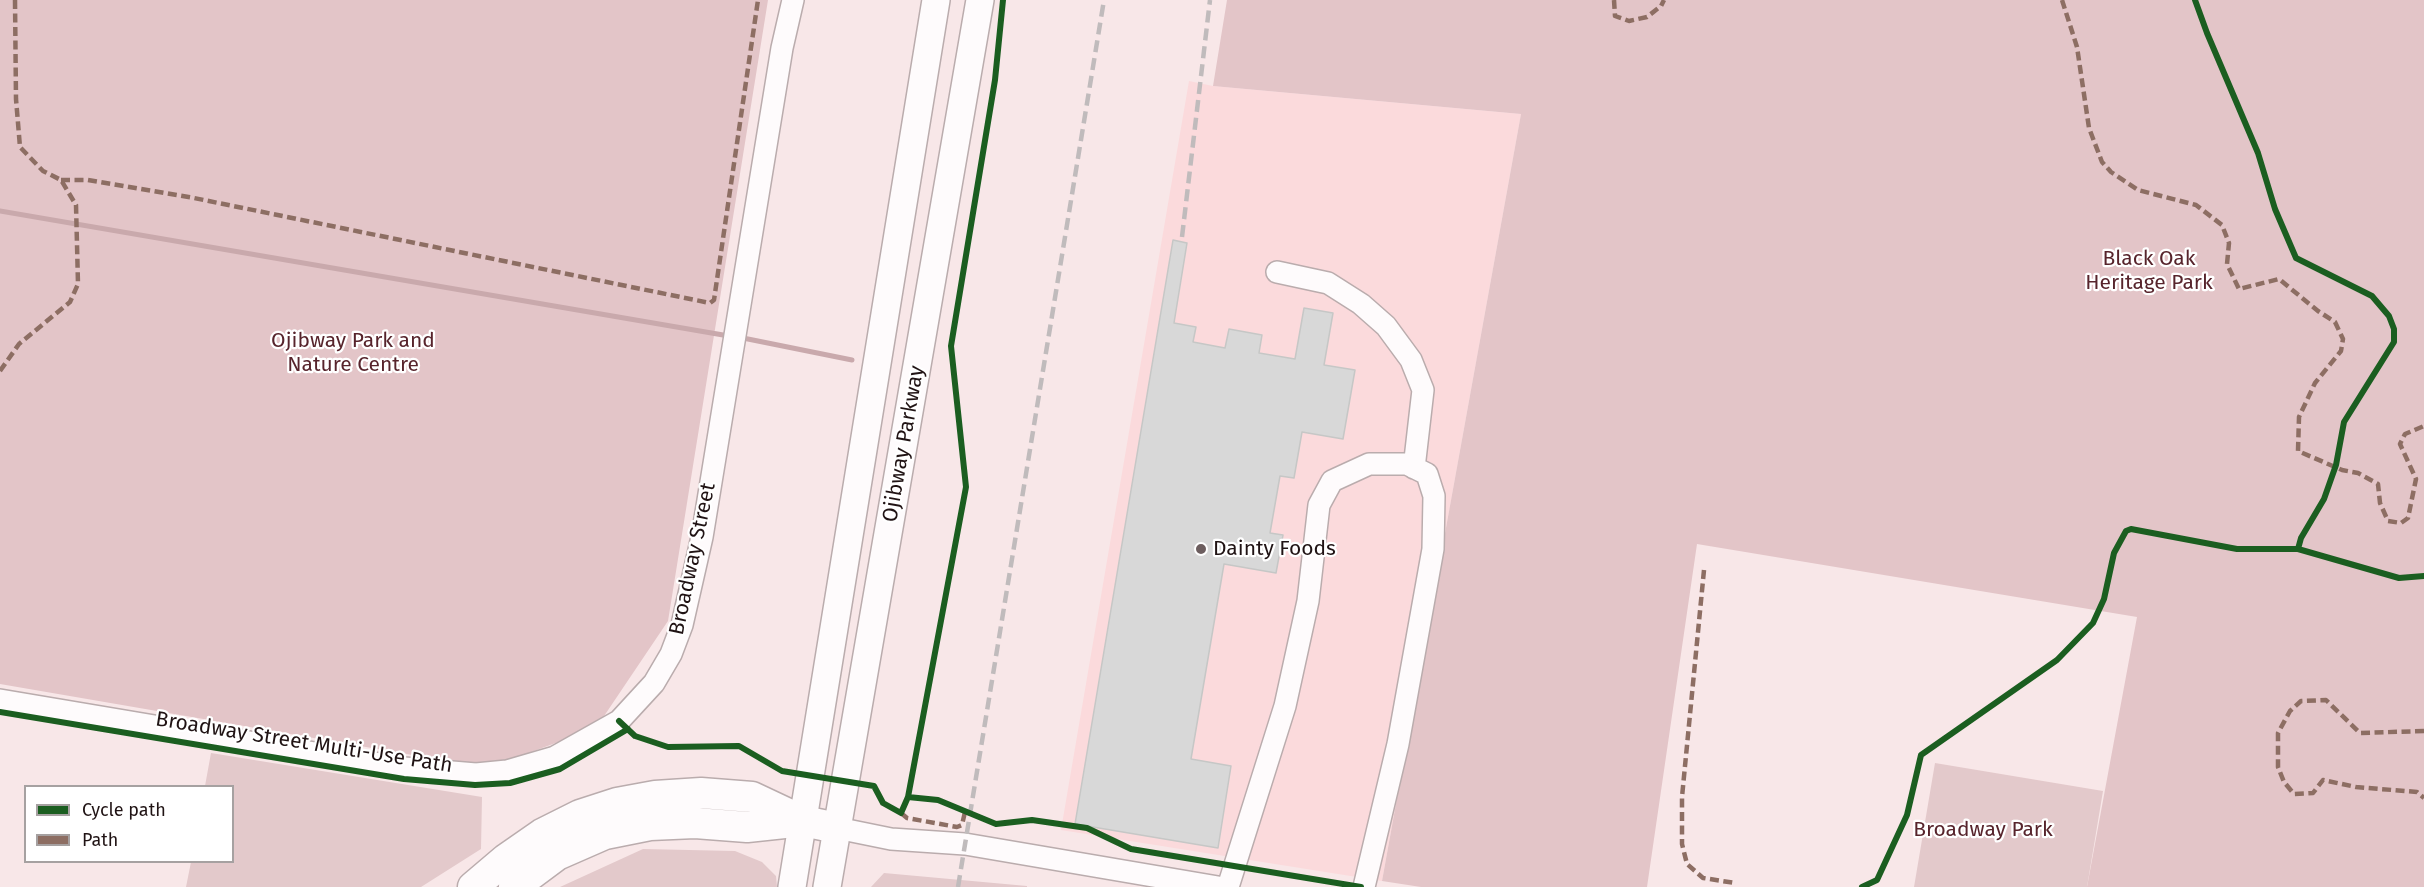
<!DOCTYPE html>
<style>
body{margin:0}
#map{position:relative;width:2424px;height:887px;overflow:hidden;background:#f8e7e8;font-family:"Fira Sans",sans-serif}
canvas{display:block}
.legend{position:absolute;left:24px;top:785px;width:210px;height:78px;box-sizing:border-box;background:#fff;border:2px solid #a6a1a1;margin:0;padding:8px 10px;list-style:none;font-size:18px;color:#201314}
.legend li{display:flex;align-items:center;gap:12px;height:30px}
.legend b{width:30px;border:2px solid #a6a1a1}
</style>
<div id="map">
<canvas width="2424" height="887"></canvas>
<ul class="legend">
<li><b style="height:8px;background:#1b5e20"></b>Cycle path</li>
<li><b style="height:8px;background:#8d6e63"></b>Path</li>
</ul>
</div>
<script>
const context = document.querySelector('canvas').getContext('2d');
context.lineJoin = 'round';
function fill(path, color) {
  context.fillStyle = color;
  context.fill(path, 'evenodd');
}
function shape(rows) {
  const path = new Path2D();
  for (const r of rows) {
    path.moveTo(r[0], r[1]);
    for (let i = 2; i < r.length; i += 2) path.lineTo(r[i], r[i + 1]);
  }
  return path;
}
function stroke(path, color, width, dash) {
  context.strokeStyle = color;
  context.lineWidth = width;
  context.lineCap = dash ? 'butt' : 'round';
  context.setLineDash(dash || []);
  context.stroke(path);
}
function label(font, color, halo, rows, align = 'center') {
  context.font = font + ' "Fira Sans",sans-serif';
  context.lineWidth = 4.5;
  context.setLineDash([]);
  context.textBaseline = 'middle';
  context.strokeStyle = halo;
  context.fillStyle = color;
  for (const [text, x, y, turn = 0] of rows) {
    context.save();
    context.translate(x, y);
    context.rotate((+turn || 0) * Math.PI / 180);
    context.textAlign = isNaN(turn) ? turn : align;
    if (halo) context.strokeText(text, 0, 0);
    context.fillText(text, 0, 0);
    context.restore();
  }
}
fill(shape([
 [1189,81,1213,86,1521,114,1382,881,1061,830]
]), '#fbdadc');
fill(shape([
 [211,753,482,797,481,849,421,887,186,887,191,862,232,862,232,786,205,786],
 [1935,763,2103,791,2087,887,1914,887],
 [643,849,735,851,762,862,776,876,777,887,560,887],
 [884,873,1027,886,1027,887,871,887]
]), '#e3c9cb');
fill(shape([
 [0,0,768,0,668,621,596,728,488,768,0,684],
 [1227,0,2424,0,2424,887,2087,887,2137,617,1697,544,1647,887,1421,887,1382,881,1521,114,1213,86]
]), '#e3c5c8');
stroke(shape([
 [0,211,729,336],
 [738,337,852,360]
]), '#c9a9ac', 5);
const building = shape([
 [1173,240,1187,243,1174,323,1196,327,1193,342,1225,348,1229,329,1262,335,1259,353,1295,359,1304,308,1333,313,1324,365,1355,370,1343,439,1302,432,1294,478,1280,476,1270,533,1283,535,1276,573,1224,564,1191,759,1231,766,1218,848,1075,824,1173,240]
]);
fill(building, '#d8d8d8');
stroke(building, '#c6c7c6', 1.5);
const minor = shape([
 [1277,272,1328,283,1361,304,1386,326,1411,360,1423,390,1414,468],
 [0,700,404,768,476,774,507,771,555,757,619,721,654,683,671,654,682,625,702,537,782,48,793,0],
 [837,828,891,839,965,844,1218,887],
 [1228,887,1285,706,1308,601,1319,505,1332,481,1369,464,1407,464,1427,474,1434,496,1433,549,1398,744,1364,887]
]);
const major = shape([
 [792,887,936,0],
 [827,887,980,0]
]);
const highway = shape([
 [473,887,506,859,542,834,580,815,617,803,655,796,701,793,752,797,803,821,837,828],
 [514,887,557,855,605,834,650,825,695,823,747,827,803,821]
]);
stroke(minor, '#baacad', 24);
stroke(major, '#baacad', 30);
stroke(highway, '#baacad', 33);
stroke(minor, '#fefbfc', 21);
stroke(major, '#fefbfc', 27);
stroke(highway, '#fefbfc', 30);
stroke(shape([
 [1182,237,1210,0],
 [958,887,1104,0]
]), '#c0bbbc', 4.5, [12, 6]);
stroke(shape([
 [1614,0,1615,16,1629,21,1647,17,1661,6,1664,0],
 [2062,0,2077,47,2089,128,2102,162,2111,172,2138,190,2196,205,2222,225,2229,243,2227,264,2239,289,2279,279,2318,311,2335,322,2343,339,2341,351,2315,383,2299,417,2298,451,2342,470,2358,473,2378,484,2380,503,2388,521,2401,523,2408,518,2416,479,2400,444,2405,434,2424,426],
 [61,180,88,180,194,198,710,303,714,300,758,0],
 [0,371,19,344,70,302,78,284,76,205,61,180,43,171,20,147,16,99,15,0],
 [1704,570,1682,797,1682,844,1687,864,1703,878,1735,883],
 [2424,731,2360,733,2326,700,2301,701,2290,711,2278,733,2278,767,2284,782,2294,794,2313,793,2323,780,2356,787,2417,792,2424,798],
 [901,813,907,818,957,827,962,825,965,812]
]), '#8d6e63', 4.5, [9, 4.5]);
stroke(shape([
 [2195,0,2207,33,2258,153,2275,209,2296,258,2372,296,2389,316,2394,329,2394,342,2344,422,2336,465,2324,499,2301,538,2298,549],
 [0,712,404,779,475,785,510,783,560,769,628,729],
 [619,721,635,736,668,747,739,746,782,771,874,786,883,803,901,813,908,797,966,487,951,346,995,80,1003,0],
 [908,797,938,800,996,824,1032,820,1087,828,1131,849,1361,887],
 [1862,887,1877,880,1907,815,1921,755,2057,660,2093,623,2104,599,2114,553,2126,531,2131,529,2237,549,2298,549,2399,578,2424,576]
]), '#1b5e20', 6);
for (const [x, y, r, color] of [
 [1201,549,6,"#6c5d5e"]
]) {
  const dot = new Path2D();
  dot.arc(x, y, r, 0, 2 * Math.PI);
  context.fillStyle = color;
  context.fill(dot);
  stroke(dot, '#fff', 2);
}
label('21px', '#57242c', '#fff', [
 ["Black Oak",2149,259],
 ["Heritage Park",2149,283],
 ["Ojibway Park and",353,341],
 ["Nature Centre",353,365],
 ["Broadway Park",1983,830]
]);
label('21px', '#201314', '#fff', [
 ["Ojibway Parkway",904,444,-80],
 ["Broadway Street",693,559,-78],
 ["Broadway Street Multi-Use Path",304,743,9]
]);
label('21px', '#201314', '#fff', [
 ["Dainty Foods",1213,549]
], 'left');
</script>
